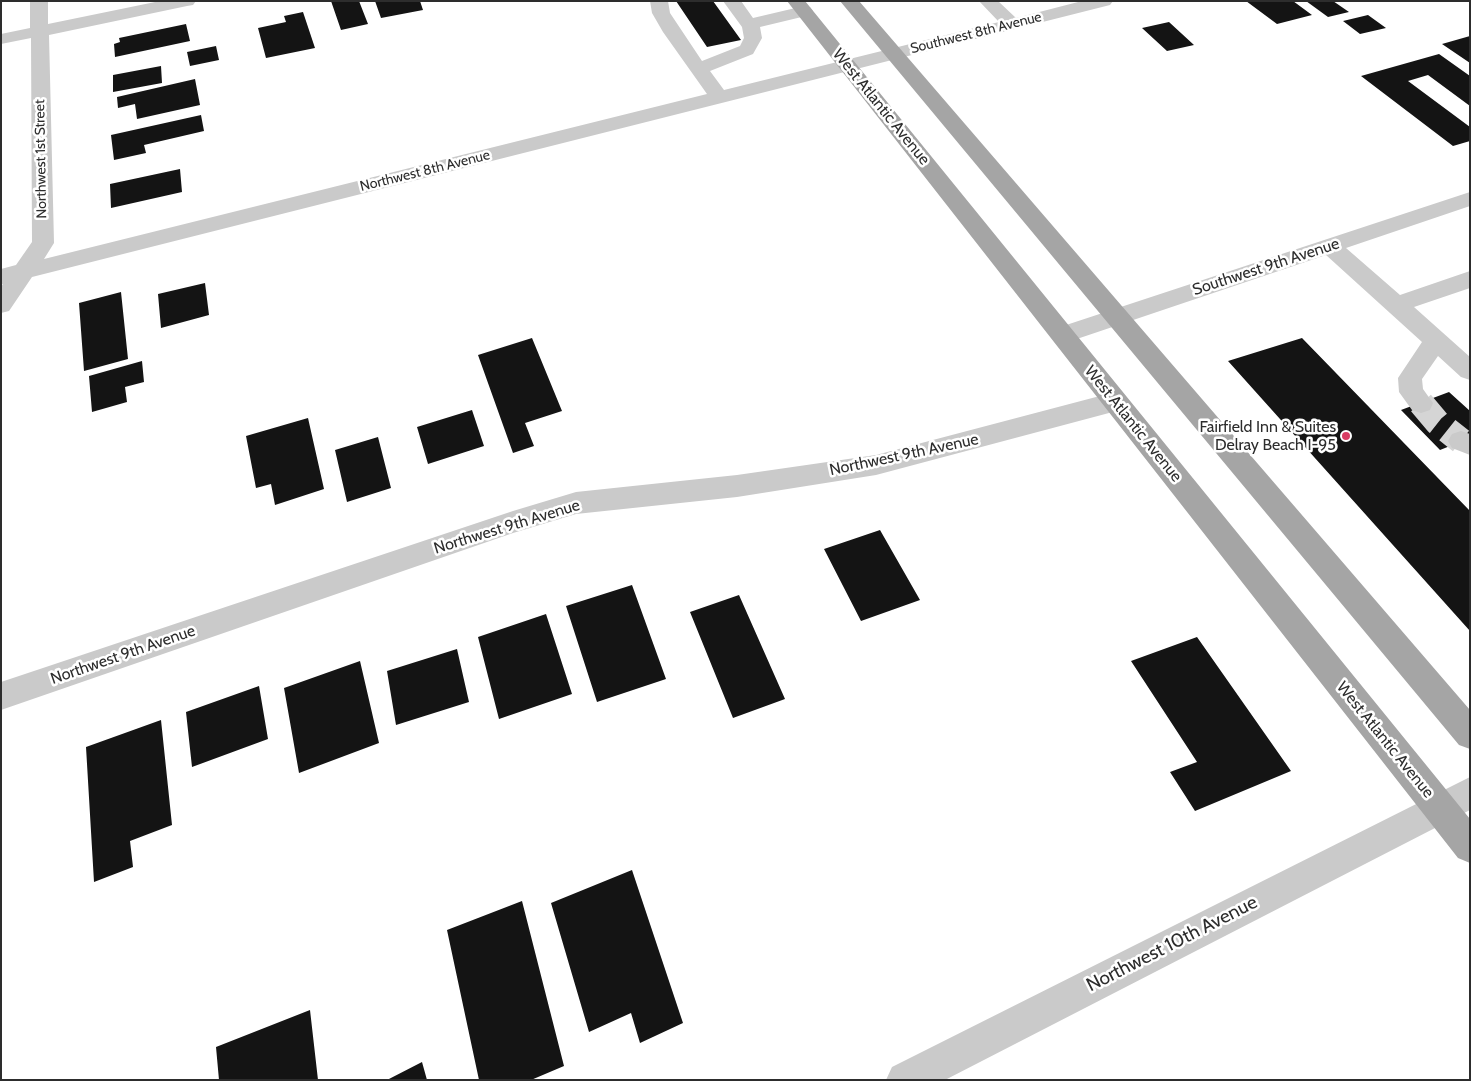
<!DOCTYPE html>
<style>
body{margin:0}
#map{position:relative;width:1471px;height:1081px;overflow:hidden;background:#fff;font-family:Cabin,sans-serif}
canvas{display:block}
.frame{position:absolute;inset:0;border:2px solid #2d2d2d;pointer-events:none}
</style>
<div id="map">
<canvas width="1471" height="1081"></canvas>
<div class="frame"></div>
</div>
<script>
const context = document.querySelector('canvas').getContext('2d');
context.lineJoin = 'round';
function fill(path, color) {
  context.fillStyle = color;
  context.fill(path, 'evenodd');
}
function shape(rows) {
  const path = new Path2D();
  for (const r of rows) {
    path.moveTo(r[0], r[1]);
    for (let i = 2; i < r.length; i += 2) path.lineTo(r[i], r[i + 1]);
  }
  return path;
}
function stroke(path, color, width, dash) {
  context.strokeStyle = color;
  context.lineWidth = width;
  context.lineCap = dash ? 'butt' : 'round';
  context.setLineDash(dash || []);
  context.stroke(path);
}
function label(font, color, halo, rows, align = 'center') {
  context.font = font + ' Cabin,sans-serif';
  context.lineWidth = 5;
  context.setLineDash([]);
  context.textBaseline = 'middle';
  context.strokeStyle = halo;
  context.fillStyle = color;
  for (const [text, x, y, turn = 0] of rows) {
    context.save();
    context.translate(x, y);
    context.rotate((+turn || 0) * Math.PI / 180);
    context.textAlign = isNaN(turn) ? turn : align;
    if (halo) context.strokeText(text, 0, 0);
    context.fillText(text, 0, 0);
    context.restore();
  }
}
fill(shape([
 [331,1,359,1,368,24,341,30],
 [375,1,420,1,423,10,381,18],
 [676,1,713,1,741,40,707,47],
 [1246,1,1293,1,1312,15,1277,24],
 [1306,1,1333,1,1349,12,1328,17],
 [303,12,315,48,266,58,258,28,286,22,284,16],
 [1368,15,1386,28,1360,34,1343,21],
 [1169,22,1194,45,1167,51,1142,28],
 [186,24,190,41,115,57,114,44,120,42,119,38],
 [1470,36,1470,63,1442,44],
 [216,46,219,60,190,66,187,52],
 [1439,54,1470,76,1470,106,1428,75,1408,81,1470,127,1470,141,1453,146,1361,76],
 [161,66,162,83,113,92,113,75],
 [195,79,200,105,137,119,135,104,118,108,117,97],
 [201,115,204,131,144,145,146,153,114,160,111,135],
 [180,169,182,192,111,208,110,184],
 [205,283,209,315,161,328,158,294],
 [121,292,128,359,84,371,79,303],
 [532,338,562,411,525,423,534,446,513,453,478,355],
 [1302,338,1470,511,1470,631,1228,361],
 [142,361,144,382,125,387,127,402,92,412,89,376],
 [1449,392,1470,411,1470,438,1440,450,1401,410],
 [472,410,484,446,428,464,417,427],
 [308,418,324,489,275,505,271,484,256,488,246,436],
 [378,437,391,488,347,502,335,450],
 [880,530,920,600,861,621,824,549],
 [632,585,666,679,597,702,566,606],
 [739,595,785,699,733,718,690,612],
 [546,614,572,694,499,719,478,637],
 [1197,637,1291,771,1195,811,1170,772,1197,762,1131,661],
 [457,649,469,702,396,725,387,671],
 [360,661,379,743,299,773,284,688],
 [259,686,268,739,192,767,186,712],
 [161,720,172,825,130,841,133,867,94,882,86,747],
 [632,870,683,1023,640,1043,631,1013,589,1032,551,903],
 [522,901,564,1066,531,1080,479,1080,447,930],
 [310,1010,318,1080,219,1080,216,1047],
 [422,1062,427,1080,387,1080]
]), '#141414');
stroke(shape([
 [1421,403,1437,422,1461,441]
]), '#d5d5d5', 26, [26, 12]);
fill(shape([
 [30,1,48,1,48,24,160,1,196,1,193,5,187,6,49,35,54,243,44,259,707,94,663,32,652,13,650,1,668,1,670,13,702,61,740,46,744,38,742,27,723,1,741,1,753,18,804,6,810,7,813,11,810,15,760,27,762,38,753,54,710,71,724,90,999,22,979,1,998,1,1016,18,1082,1,1113,1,1110,5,32,277,9,311,1,313,1,287,3,284,1,285,1,269,16,265,32,242,31,38,1,44,1,34,30,28,30,1],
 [1470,192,1470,206,1346,248,1400,295,1470,271,1470,288,1414,307,1470,357,1470,380,1461,377,1438,356,1422,379,1423,389,1433,403,1430,410,1421,413,1412,410,1399,392,1398,378,1422,342,1326,255,1062,344,1054,341,1050,335,1054,329,1470,192],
 [1115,392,1124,395,1127,402,1124,409,876,475,737,497,576,514,513,533,1,710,1,682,513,511,576,492,737,475,876,455,1115,392],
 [1461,431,1470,434,1470,455,1452,448,1448,441,1452,434,1461,431],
 [1470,777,1470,810,945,1080,886,1080,892,1067,1470,777]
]), '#cacaca');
fill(shape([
 [787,1,805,1,1470,819,1470,863,1458,858,787,1],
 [840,1,859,1,1470,710,1470,749,1459,745,840,1]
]), '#a5a5a5');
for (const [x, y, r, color] of [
 [1346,436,5,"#d83b62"]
]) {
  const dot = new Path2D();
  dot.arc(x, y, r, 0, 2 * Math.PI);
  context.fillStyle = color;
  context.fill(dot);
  stroke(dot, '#fff', 2);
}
label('14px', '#2d2d2d', '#fff', [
 ["Southwest 8th Avenue",976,33,-14],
 ["Northwest 1st Street",41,159,-91],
 ["Northwest 8th Avenue",425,171,-14]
]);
label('16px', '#2d2d2d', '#fff', [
 ["West Atlantic Avenue",881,107,51],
 ["Southwest 9th Avenue",1266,267,-18],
 ["West Atlantic Avenue",1133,424,51],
 ["Northwest 9th Avenue",904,455,-12],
 ["Northwest 9th Avenue",507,527,-17],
 ["Northwest 9th Avenue",123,655,-19],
 ["West Atlantic Avenue",1385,740,51]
]);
label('16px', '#2d2d2d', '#fff', [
 ["Fairfield Inn & Suites",1336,427],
 ["Delray Beach I-95",1336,445]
], 'right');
label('19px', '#2d2d2d', '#fff', [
 ["Northwest 10th Avenue",1172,944,-27]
]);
</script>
